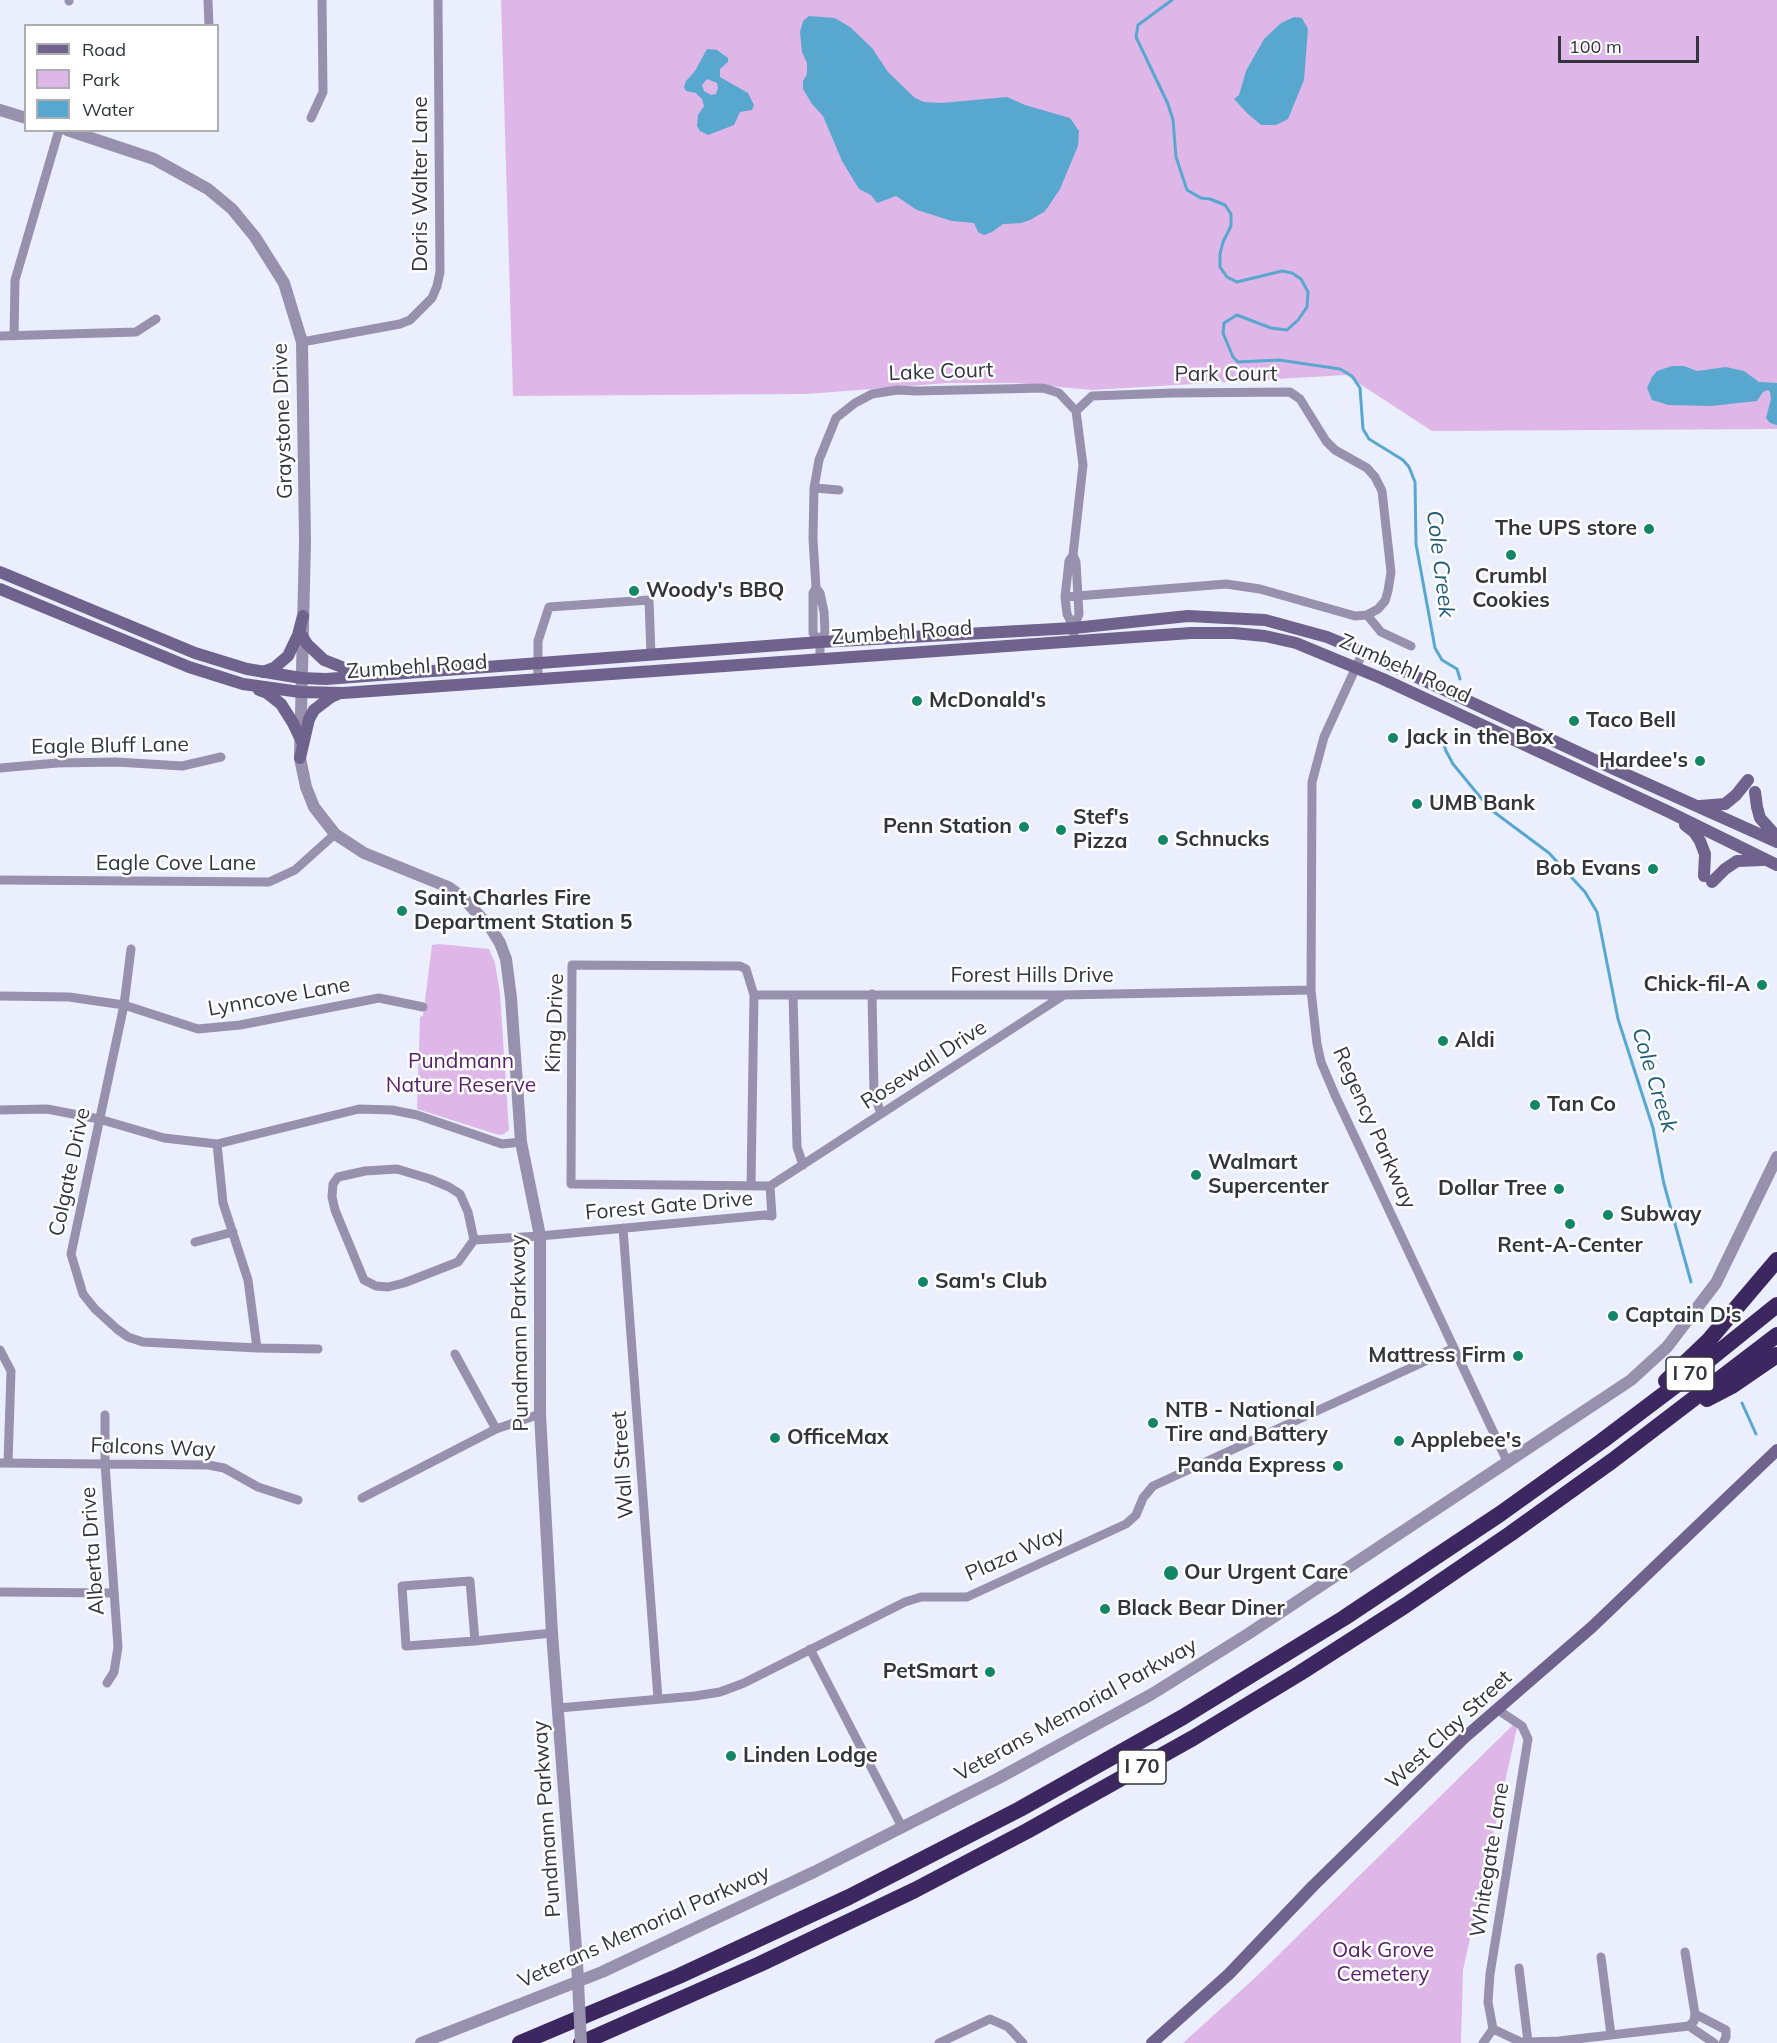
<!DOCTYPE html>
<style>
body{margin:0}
#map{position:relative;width:1777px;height:2043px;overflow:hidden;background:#ebeffd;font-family:Mulish,sans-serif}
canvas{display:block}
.legend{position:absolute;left:24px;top:24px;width:195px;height:108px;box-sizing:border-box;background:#fff;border:2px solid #adaeb2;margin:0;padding:8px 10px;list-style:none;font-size:18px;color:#33353e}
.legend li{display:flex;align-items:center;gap:12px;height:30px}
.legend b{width:30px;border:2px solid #adaeb2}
.scale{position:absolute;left:1558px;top:36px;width:141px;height:27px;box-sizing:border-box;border:3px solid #33353e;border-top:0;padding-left:8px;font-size:18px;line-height:21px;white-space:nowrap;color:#33353e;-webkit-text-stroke:4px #fff;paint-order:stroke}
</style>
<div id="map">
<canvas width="1777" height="2043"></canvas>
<ul class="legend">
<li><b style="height:8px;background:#6f638d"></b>Road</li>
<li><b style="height:16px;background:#deb7e8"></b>Park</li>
<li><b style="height:16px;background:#58a7cf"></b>Water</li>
</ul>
<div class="scale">100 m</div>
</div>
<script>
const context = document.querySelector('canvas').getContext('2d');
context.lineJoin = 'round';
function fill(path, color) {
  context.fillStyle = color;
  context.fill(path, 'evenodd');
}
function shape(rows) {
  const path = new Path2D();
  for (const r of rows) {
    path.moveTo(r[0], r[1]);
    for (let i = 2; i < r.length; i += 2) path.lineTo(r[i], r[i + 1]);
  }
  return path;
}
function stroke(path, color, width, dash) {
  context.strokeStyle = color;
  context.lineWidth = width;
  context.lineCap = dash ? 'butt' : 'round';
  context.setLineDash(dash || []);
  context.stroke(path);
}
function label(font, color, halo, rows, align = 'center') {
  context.font = font + ' Mulish,sans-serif';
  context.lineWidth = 5;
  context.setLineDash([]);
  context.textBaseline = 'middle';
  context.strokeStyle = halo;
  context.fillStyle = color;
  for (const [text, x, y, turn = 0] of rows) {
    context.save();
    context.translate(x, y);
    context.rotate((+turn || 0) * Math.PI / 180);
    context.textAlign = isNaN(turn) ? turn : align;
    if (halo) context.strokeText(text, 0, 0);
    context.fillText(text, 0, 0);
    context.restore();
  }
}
fill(shape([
 [501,0,1777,0,1777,429,1432,431,1346,375,1092,390,1016,383,947,383,807,394,513,396],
 [439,944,489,949,495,963,500,993,509,1130,504,1134,499,1135,417,1109,420,1017,423,1016,432,945],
 [1519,1719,1463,1970,1461,2043,1183,2043,1257,1976]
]), '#deb7e8');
fill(shape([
 [809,16,835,18,850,27,872,48,888,72,915,98,924,102,941,103,1007,97,1025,105,1070,118,1079,131,1078,146,1060,189,1048,207,1044,212,1030,220,1021,223,1003,224,992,232,984,235,978,232,974,223,952,221,917,210,896,196,877,203,871,195,859,189,842,161,823,116,812,104,803,89,803,81,807,74,807,63,802,52,800,32,803,21],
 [1294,17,1302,18,1308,29,1304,80,1288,119,1276,125,1261,125,1248,114,1234,99,1239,95,1246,71,1264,39,1281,23],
 [707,49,717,50,728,58,728,62,720,69,720,77,748,93,754,105,752,110,740,112,734,125,708,135,700,131,697,126,698,115,704,106,702,99,696,93,686,91,684,87,686,81,695,71],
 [707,79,717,83,718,88,716,94,711,95,704,91,702,85],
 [1672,366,1684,366,1697,371,1726,367,1744,371,1759,382,1777,383,1777,425,1770,423,1766,418,1771,399,1770,392,1768,390,1763,392,1757,401,1711,406,1668,405,1652,400,1647,388,1652,377,1657,371]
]), '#58a7cf');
stroke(shape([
 [1172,0,1138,25,1136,37,1168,104,1173,120,1176,157,1187,190,1201,198,1210,199,1225,205,1231,214,1231,226,1223,242,1220,254,1220,267,1227,277,1237,282,1282,271,1292,273,1301,279,1308,292,1307,307,1298,320,1287,330,1271,328,1237,315,1224,323,1223,333,1233,357,1238,362,1279,360,1340,369,1352,376,1360,388,1363,429,1369,439,1403,460,1409,467,1415,482,1416,544,1435,648,1442,660,1457,669,1460,679],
 [1443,731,1442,739,1446,751,1453,764,1490,809,1549,853,1585,892,1597,912,1618,1019,1653,1128,1664,1184,1691,1282],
 [1742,1403,1756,1434]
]), '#58a7cf', 3);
stroke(shape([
 [208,0,209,26],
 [69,1,69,0],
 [311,118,323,92,322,0],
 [0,336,136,332,156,319],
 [14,336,15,280,59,130],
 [302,342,400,324,410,320,432,298,437,286,440,272,438,0],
 [1076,411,1092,396,1172,393,1290,392,1300,399,1326,441,1335,450,1367,468,1375,477,1382,491,1391,572,1388,591,1385,601,1378,609,1367,615],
 [814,488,839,490],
 [1073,555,1076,562,1079,614,1074,628,1074,642],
 [816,588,820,593,824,612,825,632,820,642,820,658],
 [1065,597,1226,584,1260,589,1355,616,1367,615,1381,632,1411,646],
 [820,642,813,633,813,593,816,588,813,539,814,488,819,460,836,418,855,403,872,394,897,390,916,391,1043,388,1059,393,1076,411,1083,465,1073,555,1069,561,1065,597,1067,614,1074,628],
 [1363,652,1324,737,1312,782,1311,990,1317,1044,1321,1062,1335,1095,1507,1461],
 [538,678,538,641,549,607,649,600,651,655],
 [0,768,57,763,116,762,182,766,221,757],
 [0,880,269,882,295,870,335,834],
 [131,949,124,1005,71,1254,83,1294,95,1309,117,1329,128,1337,143,1342,257,1348,318,1349],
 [872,994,874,1093,881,1114],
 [754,995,1064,995,1311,990],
 [793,995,797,1147,803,1165],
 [0,996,69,997,124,1005,198,1029,240,1025,379,998,423,1007],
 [0,1110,47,1109,99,1119,164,1138,217,1144,359,1109,392,1110,417,1115,502,1144,521,1142],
 [217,1144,223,1203,248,1280,257,1348],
 [751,1185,754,995,746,969,740,966,572,965,571,1184,770,1186,1064,995],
 [623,1228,658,1699],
 [474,1240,458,1262,404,1283,388,1287,376,1286,364,1280,335,1210,332,1197,333,1184,338,1177,365,1171,397,1169,430,1179,449,1187,460,1194,468,1212,474,1240,540,1236,765,1215,772,1216,770,1186],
 [195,1242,233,1232],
 [0,1350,11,1371,8,1463],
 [455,1354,496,1429],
 [105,1415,105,1464,118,1647,114,1672,107,1683],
 [0,1463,208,1465,224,1468,258,1487,298,1500],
 [362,1498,496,1429,540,1414],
 [0,1592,113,1593],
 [475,1641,470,1581,402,1586,406,1646,475,1641,552,1633],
 [810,1649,902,1827],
 [559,1708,695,1696,720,1692,744,1683,905,1602,921,1597,967,1597,1126,1524,1136,1515,1143,1498,1153,1486,1454,1348],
 [1498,1710,1522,1726,1528,1739,1490,1974,1488,2002,1493,2029,1521,2042,1528,2042,1559,2041,1689,2026,1714,2043],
 [1685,1952,1695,2014,1694,2021,1689,2026],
 [1601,1957,1611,2035],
 [1519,1968,1528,2042],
 [1695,2014,1726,2030,1726,2037,1723,2043],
 [939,2043,990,2019,1008,2027,1023,2043],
 [1483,2043,1493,2029]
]), '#9891ae', 9);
stroke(shape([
 [0,110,26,118],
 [67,130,154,159,208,189,232,209,255,237,284,283,302,342,305,542,300,758,306,787,314,807,335,834,364,853,448,887,462,897,490,927,500,943,506,959,511,998,521,1142,540,1236,540,1414,552,1633,577,1962],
 [421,2043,602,1972,814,1872,999,1778,1152,1694,1248,1634,1631,1380,1667,1347,1716,1283,1777,1157]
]), '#9891ae', 12);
stroke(shape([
 [0,572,195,653,247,669,301,678,326,679,820,642,1074,628,1188,616,1265,620,1327,637,1363,652,1614,769,1777,842],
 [0,589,189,667,243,684,300,692,343,693,1191,633,1234,633,1265,636,1296,643,1383,679,1667,811,1777,865],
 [302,636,307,644,324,660,357,673],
 [263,672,274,668,288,656,298,635,303,616],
 [259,690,267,693,281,704,293,723,301,740],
 [300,758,309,719,314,710,331,697,338,694],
 [1755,792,1757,807,1760,818,1777,837],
 [1700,806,1725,804,1736,795,1748,780],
 [1685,825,1694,832,1700,841,1705,854,1704,876],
 [1712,882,1725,869,1737,861,1763,860],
 [1152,2043,1229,1974,1313,1886,1464,1738,1592,1627,1777,1450]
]), '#6f638d', 12);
stroke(shape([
 [1666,1381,1709,1340,1777,1260],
 [1707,1399,1732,1386,1777,1355],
 [520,2043,679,1976,849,1897,1020,1809,1183,1717,1344,1618,1500,1514,1602,1441,1700,1367,1777,1305],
 [581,2043,760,1964,915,1890,1027,1831,1193,1738,1300,1673,1406,1605,1510,1534,1612,1461,1777,1335]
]), '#3c2760', 16);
stroke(shape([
 [577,1962,581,2043]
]), '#9891ae', 12);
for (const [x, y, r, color] of [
 [1649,529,6,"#128666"],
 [1511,555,6,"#128666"],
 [634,591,6,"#128666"],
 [917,701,6,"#128666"],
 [1574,721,6,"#128666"],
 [1393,738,6,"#128666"],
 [1700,761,6,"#128666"],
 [1417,804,6,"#128666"],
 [1024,827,6,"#128666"],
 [1061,830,6,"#128666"],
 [1163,840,6,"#128666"],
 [1653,869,6,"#128666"],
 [402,911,6,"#128666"],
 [1762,985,6,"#128666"],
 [1443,1041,6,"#128666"],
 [1535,1105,6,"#128666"],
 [1196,1175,6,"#128666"],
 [1559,1189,6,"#128666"],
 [1608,1215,6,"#128666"],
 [1570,1224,6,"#128666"],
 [923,1282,6,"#128666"],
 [1613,1316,6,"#128666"],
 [1518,1356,6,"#128666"],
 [1153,1423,6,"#128666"],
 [775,1438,6,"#128666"],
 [1399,1441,6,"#128666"],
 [1338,1466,6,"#128666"],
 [1171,1573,8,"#128666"],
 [1105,1609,6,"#128666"],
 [990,1672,6,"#128666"],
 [731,1756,6,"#128666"]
]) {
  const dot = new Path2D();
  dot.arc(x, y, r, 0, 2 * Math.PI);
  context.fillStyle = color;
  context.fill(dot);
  stroke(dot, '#fff', 2);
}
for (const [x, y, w] of [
 [1690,1374,48],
 [1142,1767,48]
]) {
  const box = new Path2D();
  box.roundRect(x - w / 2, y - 17, w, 34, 4.5);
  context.fillStyle = '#fff';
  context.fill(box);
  stroke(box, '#33353e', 1.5);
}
label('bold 20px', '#33353e', null, [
 ["I 70",1690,1374],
 ["I 70",1142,1767]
]);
label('21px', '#33353e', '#fff', [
 ["Doris Walter Lane",421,184,-90],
 ["Lake Court",941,372,-2],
 ["Park Court",1226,375],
 ["Graystone Drive",283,421,-92],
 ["Zumbehl Road",902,633,-4],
 ["Zumbehl Road",417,667,-4],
 ["Zumbehl Road",1405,669,24],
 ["Eagle Bluff Lane",110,746,-1],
 ["Eagle Cove Lane",176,864],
 ["Forest Hills Drive",1032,976],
 ["Lynncove Lane",279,997,-10],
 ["King Drive",555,1023,-88],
 ["Rosewall Drive",924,1065,-33],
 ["Regency Parkway",1374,1128,66],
 ["Colgate Drive",70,1172,-78],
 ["Forest Gate Drive",669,1206,-5],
 ["Pundmann Parkway",520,1333,-91],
 ["Falcons Way",153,1448,2],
 ["Wall Street",623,1465,-94],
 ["Alberta Drive",93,1551,-94],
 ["Plaza Way",1015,1554,-24],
 ["Veterans Memorial Parkway",1076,1710,-29],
 ["West Clay Street",1449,1730,-43],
 ["Pundmann Parkway",547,1819,-94],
 ["Whitegate Lane",1490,1860,-81],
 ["Veterans Memorial Parkway",644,1927,-24]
]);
label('bold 21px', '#33353e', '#fff', [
 ["The UPS store",1637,529,"right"],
 ["Crumbl",1511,577,"center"],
 ["Cookies",1511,601,"center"],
 ["Woody's BBQ",646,591],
 ["McDonald's",929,701],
 ["Taco Bell",1586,721],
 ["Jack in the Box",1405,738],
 ["Hardee's",1688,761,"right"],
 ["UMB Bank",1429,804],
 ["Stef's",1073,818],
 ["Pizza",1073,842],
 ["Penn Station",1012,827,"right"],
 ["Schnucks",1175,840],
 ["Bob Evans",1641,869,"right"],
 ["Saint Charles Fire",414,899],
 ["Department Station 5",414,923],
 ["Chick-fil-A",1750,985,"right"],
 ["Aldi",1455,1041],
 ["Tan Co",1547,1105],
 ["Walmart",1208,1163],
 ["Supercenter",1208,1187],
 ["Dollar Tree",1547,1189,"right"],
 ["Subway",1620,1215],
 ["Rent-A-Center",1570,1246,"center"],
 ["Sam's Club",935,1282],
 ["Captain D's",1625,1316],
 ["Mattress Firm",1506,1356,"right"],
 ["NTB - National",1165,1411],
 ["Tire and Battery",1165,1435],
 ["OfficeMax",787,1438],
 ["Applebee's",1411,1441],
 ["Panda Express",1326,1466,"right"],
 ["Our Urgent Care",1184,1573],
 ["Black Bear Diner",1117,1609],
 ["PetSmart",978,1672,"right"],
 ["Linden Lodge",743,1756]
], 'left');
label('21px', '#592167', '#fff', [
 ["Pundmann",461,1062],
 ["Nature Reserve",461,1086],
 ["Oak Grove",1383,1951],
 ["Cemetery",1383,1975]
]);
label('italic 22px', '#205d79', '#fff', [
 ["Cole Creek",1440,564,83],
 ["Cole Creek",1654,1080,73]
]);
</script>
